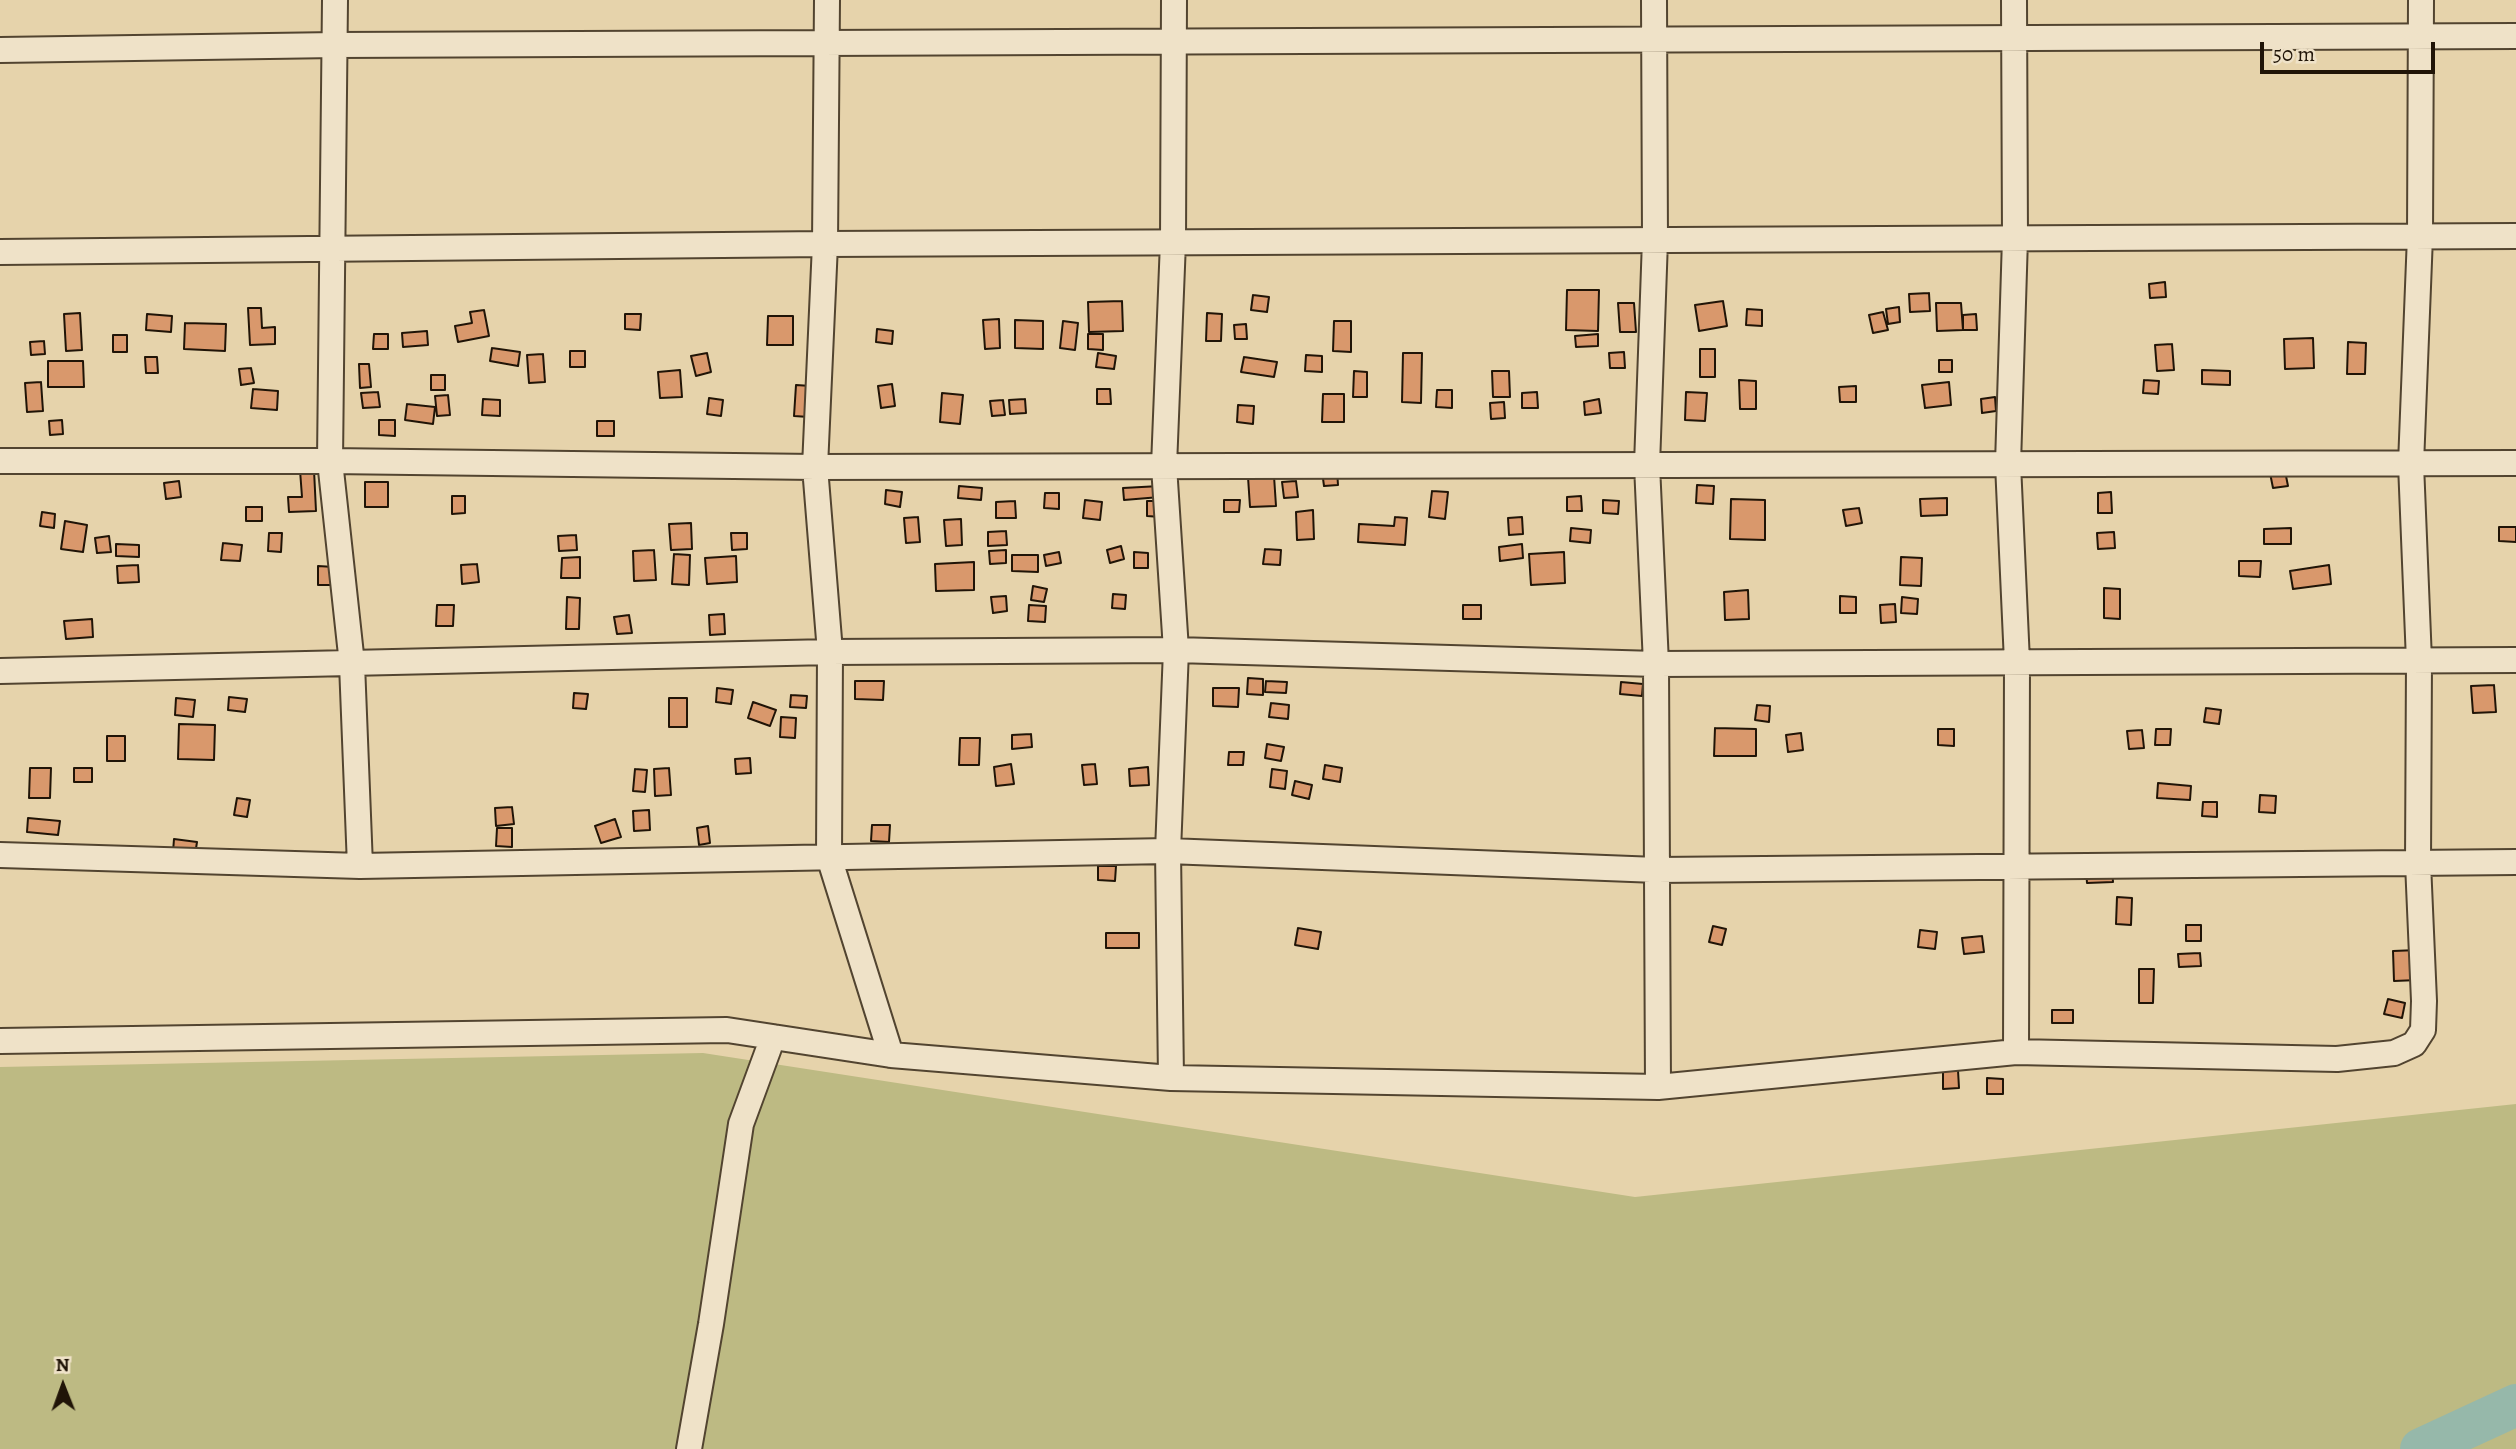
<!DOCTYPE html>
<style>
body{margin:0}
#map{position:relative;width:2516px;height:1449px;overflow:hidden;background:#e6d3ab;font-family:Alegreya,serif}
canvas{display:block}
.north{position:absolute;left:28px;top:1351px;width:70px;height:70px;-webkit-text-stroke:5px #efe2c8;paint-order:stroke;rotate:359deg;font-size:19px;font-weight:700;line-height:28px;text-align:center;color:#201407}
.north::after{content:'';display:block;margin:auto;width:24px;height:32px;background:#201407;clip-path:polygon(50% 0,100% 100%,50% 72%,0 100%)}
.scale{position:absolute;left:2260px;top:42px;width:175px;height:32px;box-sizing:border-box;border:4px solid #201407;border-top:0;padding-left:9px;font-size:21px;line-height:24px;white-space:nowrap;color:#201407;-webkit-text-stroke:5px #efe2c8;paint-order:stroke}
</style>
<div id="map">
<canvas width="2516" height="1449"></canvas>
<div class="north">N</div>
<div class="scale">50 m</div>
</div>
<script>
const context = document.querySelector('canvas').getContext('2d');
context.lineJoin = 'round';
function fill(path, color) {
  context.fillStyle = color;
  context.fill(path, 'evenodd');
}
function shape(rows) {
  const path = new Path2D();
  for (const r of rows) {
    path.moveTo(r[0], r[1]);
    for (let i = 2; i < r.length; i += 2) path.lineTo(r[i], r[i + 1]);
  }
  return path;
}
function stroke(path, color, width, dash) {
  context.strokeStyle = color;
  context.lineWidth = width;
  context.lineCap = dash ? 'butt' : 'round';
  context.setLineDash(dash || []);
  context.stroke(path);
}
fill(shape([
 [703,1053,1635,1197,2516,1104,2516,1449,0,1449,0,1067]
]), '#bdba83');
stroke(shape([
 [2421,1449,2516,1405]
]), '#96b8aa', 42);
const building = shape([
 [2165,282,2166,297,2150,298,2149,284,2165,282],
 [1567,290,1599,290,1598,331,1566,330,1567,290],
 [1929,293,1930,311,1910,312,1909,294,1929,293],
 [1253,295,1269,297,1267,312,1251,310,1253,295],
 [1122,301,1123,331,1089,332,1088,302,1122,301],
 [1723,301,1727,326,1699,331,1695,305,1723,301],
 [1618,303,1634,303,1636,332,1620,332,1618,303],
 [1936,303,1961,303,1963,330,1937,331,1936,303],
 [1899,307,1900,322,1888,324,1886,309,1899,307],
 [248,308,261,308,262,328,275,327,275,344,250,345,248,308],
 [1747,309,1762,310,1762,326,1746,325,1747,309],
 [484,310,489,336,458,342,455,326,472,323,470,312,484,310],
 [1883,312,1888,330,1873,333,1869,315,1883,312],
 [80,313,82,350,66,351,64,314,80,313],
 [1207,313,1222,314,1221,341,1206,341,1207,313],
 [147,314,172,316,171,332,146,330,147,314],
 [625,314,641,314,640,330,625,329,625,314],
 [1976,314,1977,330,1963,330,1963,315,1976,314],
 [768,316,793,316,793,345,767,345,768,316],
 [999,319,1000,348,985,349,983,320,999,319],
 [1015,320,1043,321,1043,349,1015,348,1015,320],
 [1063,321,1078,323,1075,350,1060,348,1063,321],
 [1334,321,1351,321,1351,352,1333,351,1334,321],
 [185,323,226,324,225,351,184,349,185,323],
 [1246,324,1247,339,1235,339,1234,325,1246,324],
 [877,329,893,331,892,344,876,342,877,329],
 [427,331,428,345,403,347,402,333,427,331],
 [374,334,388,334,388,349,373,349,374,334],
 [1088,334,1103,334,1103,350,1088,349,1088,334],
 [1598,334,1598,346,1576,347,1575,336,1598,334],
 [113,335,127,335,127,352,113,352,113,335],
 [2313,338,2314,368,2285,369,2284,339,2313,338],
 [44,341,45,354,31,355,30,342,44,341],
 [2348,342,2366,343,2365,374,2347,374,2348,342],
 [2172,344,2174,370,2157,371,2155,345,2172,344],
 [492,348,520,352,518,366,490,361,492,348],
 [1700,349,1715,349,1715,377,1700,377,1700,349],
 [570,351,585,351,585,367,570,367,570,351],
 [1624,352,1625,368,1610,368,1609,353,1624,352],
 [707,353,711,372,696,376,691,356,707,353],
 [1098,353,1116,356,1114,369,1096,367,1098,353],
 [1403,353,1422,353,1421,403,1402,402,1403,353],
 [543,354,545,382,529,383,527,355,543,354],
 [1306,355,1322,356,1322,372,1305,371,1306,355],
 [145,357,157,357,158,373,146,373,145,357],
 [1244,357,1277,362,1274,377,1241,372,1244,357],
 [1939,360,1952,360,1952,372,1939,372,1939,360],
 [48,361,83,361,84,387,48,387,48,361],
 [359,364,369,364,371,387,360,388,359,364],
 [251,368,254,383,241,385,239,369,251,368],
 [680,370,682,397,660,398,658,372,680,370],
 [2202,370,2230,371,2230,385,2202,384,2202,370],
 [1354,371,1367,372,1367,397,1353,397,1354,371],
 [1492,371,1509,371,1510,397,1493,397,1492,371],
 [431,375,445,375,445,390,431,390,431,375],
 [1739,380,1756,381,1756,409,1740,409,1739,380],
 [2144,380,2159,381,2158,394,2143,393,2144,380],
 [41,382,43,411,27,412,25,383,41,382],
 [1949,382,1951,405,1925,408,1922,385,1949,382],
 [892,384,895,406,881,408,878,386,892,384],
 [796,385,811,386,809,417,794,416,796,385],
 [1856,386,1856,402,1840,402,1839,387,1856,386],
 [253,389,278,391,277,410,251,408,253,389],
 [1097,389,1110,389,1111,404,1097,404,1097,389],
 [1437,390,1452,390,1452,408,1436,407,1437,390],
 [378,392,380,407,363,408,361,393,378,392],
 [1537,392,1538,408,1522,408,1522,393,1537,392],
 [1686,392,1707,393,1705,421,1685,420,1686,392],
 [942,393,963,395,960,424,940,422,942,393],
 [1323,394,1344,394,1344,422,1322,422,1323,394],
 [448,395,450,415,437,416,435,396,448,395],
 [1995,397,1996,411,1982,413,1981,399,1995,397],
 [709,398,723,400,721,416,707,414,709,398],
 [483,399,500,400,500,416,482,415,483,399],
 [1025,399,1026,413,1010,414,1009,400,1025,399],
 [1599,399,1601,413,1585,415,1584,402,1599,399],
 [1003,400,1005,415,992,416,990,401,1003,400],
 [1504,402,1505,418,1491,419,1490,403,1504,402],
 [407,404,435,407,433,424,405,420,407,404],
 [1238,405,1254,406,1253,424,1237,422,1238,405],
 [62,420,63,434,50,435,49,421,62,420],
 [379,420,395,420,395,436,379,435,379,420],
 [597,421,614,421,614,436,597,436,597,421],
 [300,470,314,470,316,511,289,512,288,497,302,497,300,470],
 [1337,470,1338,485,1324,486,1322,471,1337,470],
 [2285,471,2288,486,2273,488,2270,473,2285,471],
 [1274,476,1276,506,1250,507,1248,477,1274,476],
 [179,481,181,497,166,499,164,483,179,481],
 [1296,481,1298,497,1284,498,1282,482,1296,481],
 [365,482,388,482,388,507,365,507,365,482],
 [1697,485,1714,486,1713,504,1696,503,1697,485],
 [959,486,982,488,981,500,958,498,959,486],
 [1160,486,1160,497,1124,500,1123,488,1160,486],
 [886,490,902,492,900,507,885,504,886,490],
 [1432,491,1448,492,1445,519,1429,517,1432,491],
 [2111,492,2112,513,2098,513,2098,493,2111,492],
 [1045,493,1059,493,1059,509,1044,508,1045,493],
 [452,496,465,496,465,513,452,514,452,496],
 [1581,496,1582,511,1567,511,1567,497,1581,496],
 [1947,498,1947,515,1921,516,1920,499,1947,498],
 [1731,499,1765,500,1765,540,1730,539,1731,499],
 [1085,500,1102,502,1100,520,1083,518,1085,500],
 [1224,500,1240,500,1239,512,1224,512,1224,500],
 [1603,500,1619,501,1618,514,1603,513,1603,500],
 [1015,501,1016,518,996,518,996,502,1015,501],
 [1147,501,1161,501,1161,517,1147,516,1147,501],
 [246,507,262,507,262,521,246,521,246,507],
 [1859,508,1862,523,1846,526,1843,510,1859,508],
 [1313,510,1314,539,1297,540,1296,512,1313,510],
 [42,512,55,514,54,528,40,526,42,512],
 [918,517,920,542,906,543,904,518,918,517],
 [1395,517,1407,518,1405,545,1358,542,1359,524,1394,526,1395,517],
 [1522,517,1523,534,1509,535,1508,518,1522,517],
 [961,519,962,545,946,546,944,520,961,519],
 [65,521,87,525,83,552,61,549,65,521],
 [691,523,692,549,671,550,669,524,691,523],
 [2499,527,2516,527,2516,542,2499,541,2499,527],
 [1571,528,1591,530,1590,543,1570,541,1571,528],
 [2291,528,2291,544,2264,544,2264,529,2291,528],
 [1006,531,1007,545,988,546,988,532,1006,531],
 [2114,532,2115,548,2098,549,2097,533,2114,532],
 [269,533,282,533,281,552,268,551,269,533],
 [731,533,747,533,747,549,732,550,731,533],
 [576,535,577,550,559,551,558,536,576,535],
 [109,536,111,552,97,553,95,538,109,536],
 [223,543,242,545,240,561,221,560,223,543],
 [116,544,139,545,139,557,116,556,116,544],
 [1522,544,1523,558,1500,561,1499,547,1522,544],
 [1121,546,1124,559,1110,563,1107,550,1121,546],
 [1265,549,1281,550,1280,565,1263,564,1265,549],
 [654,550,656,580,634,581,633,551,654,550],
 [1006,550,1006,563,990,564,989,551,1006,550],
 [1059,552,1061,563,1046,566,1044,555,1059,552],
 [1134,552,1148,553,1148,568,1134,568,1134,552],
 [1564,552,1565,583,1531,585,1529,554,1564,552],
 [674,554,690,555,689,585,672,584,674,554],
 [1012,555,1038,555,1038,572,1012,571,1012,555],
 [736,556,737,582,707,584,705,558,736,556],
 [580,557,580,578,561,578,562,558,580,557],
 [1901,557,1922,558,1921,586,1900,585,1901,557],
 [2239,561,2261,561,2260,577,2239,576,2239,561],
 [974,562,974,590,936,591,935,564,974,562],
 [477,564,479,582,462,584,461,565,477,564],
 [138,565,139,582,118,583,117,566,138,565],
 [2329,565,2331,584,2293,589,2290,571,2329,565],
 [318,566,334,567,334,585,318,585,318,566],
 [1033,586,1047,589,1044,602,1031,600,1033,586],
 [2104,588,2120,589,2120,619,2104,618,2104,588],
 [1748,590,1749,619,1725,620,1724,592,1748,590],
 [1113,594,1126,595,1125,609,1112,608,1113,594],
 [1006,596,1007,611,993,613,991,597,1006,596],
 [1840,596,1856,597,1856,613,1840,613,1840,596],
 [567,597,580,598,579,629,566,629,567,597],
 [1902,597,1918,599,1917,614,1901,613,1902,597],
 [1895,604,1896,622,1881,623,1880,605,1895,604],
 [437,605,454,605,453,626,436,626,437,605],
 [1029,605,1046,606,1045,622,1028,621,1029,605],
 [1463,605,1481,605,1481,619,1463,619,1463,605],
 [724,614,725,634,710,635,709,615,724,614],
 [629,615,632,633,617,634,614,617,629,615],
 [92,619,93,637,66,639,64,621,92,619],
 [1248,678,1263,679,1263,695,1247,694,1248,678],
 [855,681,884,681,883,700,855,699,855,681],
 [1266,681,1287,682,1286,693,1265,692,1266,681],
 [1621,682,1643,684,1642,696,1620,694,1621,682],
 [2494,685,2496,712,2473,713,2471,686,2494,685],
 [717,688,733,690,731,704,716,702,717,688],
 [1213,688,1239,688,1238,707,1213,706,1213,688],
 [574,693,588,694,586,709,573,708,574,693],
 [791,695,807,696,806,708,790,707,791,695],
 [229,697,247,699,245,712,228,710,229,697],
 [176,698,195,700,193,717,175,715,176,698],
 [669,698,687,698,687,727,669,727,669,698],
 [753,702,776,710,770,726,748,718,753,702],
 [1271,703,1289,705,1288,719,1269,717,1271,703],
 [1757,705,1770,706,1769,722,1755,720,1757,705],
 [2206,708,2221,710,2219,724,2204,722,2206,708],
 [781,717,796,718,795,738,780,737,781,717],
 [179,724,215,725,214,760,178,759,179,724],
 [1715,728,1756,729,1756,756,1714,756,1715,728],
 [1938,729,1954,729,1954,746,1938,745,1938,729],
 [2156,729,2171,729,2170,745,2155,745,2156,729],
 [2142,730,2144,748,2129,749,2127,731,2142,730],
 [1801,733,1803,750,1788,752,1786,735,1801,733],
 [1031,734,1032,747,1012,749,1012,735,1031,734],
 [107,736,125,736,125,761,107,761,107,736],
 [960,738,980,738,979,765,959,765,960,738],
 [1267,744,1284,747,1281,761,1265,758,1267,744],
 [1229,752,1244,752,1243,765,1228,765,1229,752],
 [750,758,751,773,736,774,735,759,750,758],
 [1011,764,1014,784,996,786,994,767,1011,764],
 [1095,764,1097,784,1084,785,1082,765,1095,764],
 [1325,765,1342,768,1340,782,1323,779,1325,765],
 [1148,767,1149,785,1130,786,1129,769,1148,767],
 [30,768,51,768,50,798,29,798,30,768],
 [74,768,92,768,92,782,74,782,74,768],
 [669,768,671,795,655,796,654,769,669,768],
 [635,769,647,770,645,792,633,791,635,769],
 [1272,769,1287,771,1285,789,1270,787,1272,769],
 [1295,781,1312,785,1309,799,1292,795,1295,781],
 [2158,783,2191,786,2190,800,2157,798,2158,783],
 [2260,795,2276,796,2275,813,2259,812,2260,795],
 [237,798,250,800,247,817,234,815,237,798],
 [2203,802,2217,802,2217,817,2202,816,2203,802],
 [512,807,514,824,496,826,495,808,512,807],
 [649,810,650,830,634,831,633,811,649,810],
 [28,818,60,821,58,835,27,832,28,818],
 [615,819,621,837,601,843,595,826,615,819],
 [872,825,890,825,889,842,871,841,872,825],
 [708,826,710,843,699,845,697,828,708,826],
 [497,828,512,828,512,847,496,846,497,828],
 [174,839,197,842,195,855,173,852,174,839],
 [1098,866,1116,866,1115,881,1098,880,1098,866],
 [2112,867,2113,882,2087,883,2086,869,2112,867],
 [2117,897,2132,898,2131,925,2116,924,2117,897],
 [2186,925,2201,925,2201,941,2186,941,2186,925],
 [1713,926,1726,929,1722,945,1709,942,1713,926],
 [1298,928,1321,932,1318,949,1295,945,1298,928],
 [1920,930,1937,932,1935,949,1918,947,1920,930],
 [1106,933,1139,933,1139,948,1106,948,1106,933],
 [1982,936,1984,952,1964,954,1962,938,1982,936],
 [2418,950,2418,980,2394,981,2393,951,2418,950],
 [2200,953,2201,966,2179,967,2178,954,2200,953],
 [2139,969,2154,969,2153,1003,2139,1003,2139,969],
 [2388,999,2405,1003,2402,1018,2384,1014,2388,999],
 [2052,1010,2073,1010,2073,1023,2052,1023,2052,1010],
 [1958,1070,1959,1088,1943,1089,1943,1071,1958,1070],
 [1987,1078,2003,1079,2003,1094,1987,1094,1987,1078]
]);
fill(building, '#d9986c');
stroke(building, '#201407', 2);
const street = shape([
 [335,0,330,461,352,664,360,866],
 [827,0,825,244,815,467,830,652,829,857,891,1055],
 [1654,0,1655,240,1647,465,1656,664,1658,1087],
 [2014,0,2015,238,2008,464,2017,662,2016,1052],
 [0,50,336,45,2516,36],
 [0,252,825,244,2516,236],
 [0,461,330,461,815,467,2516,463],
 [0,671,830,652,1176,650,1656,664,2516,660],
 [0,855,360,866,1168,851,1657,870,2516,862],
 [0,1041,727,1030,891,1055,1171,1078,1658,1087,2016,1052,2337,1059,2394,1053,2414,1044,2423,1030,2424,1001,2418,863,2419,661,2411,464,2420,236,2421,0],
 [1171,1078,1168,851,1176,650,1164,466,1173,242,1174,0],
 [689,1449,711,1324,741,1124,773,1037]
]);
stroke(street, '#524430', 28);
stroke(street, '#efe2c8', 24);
</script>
